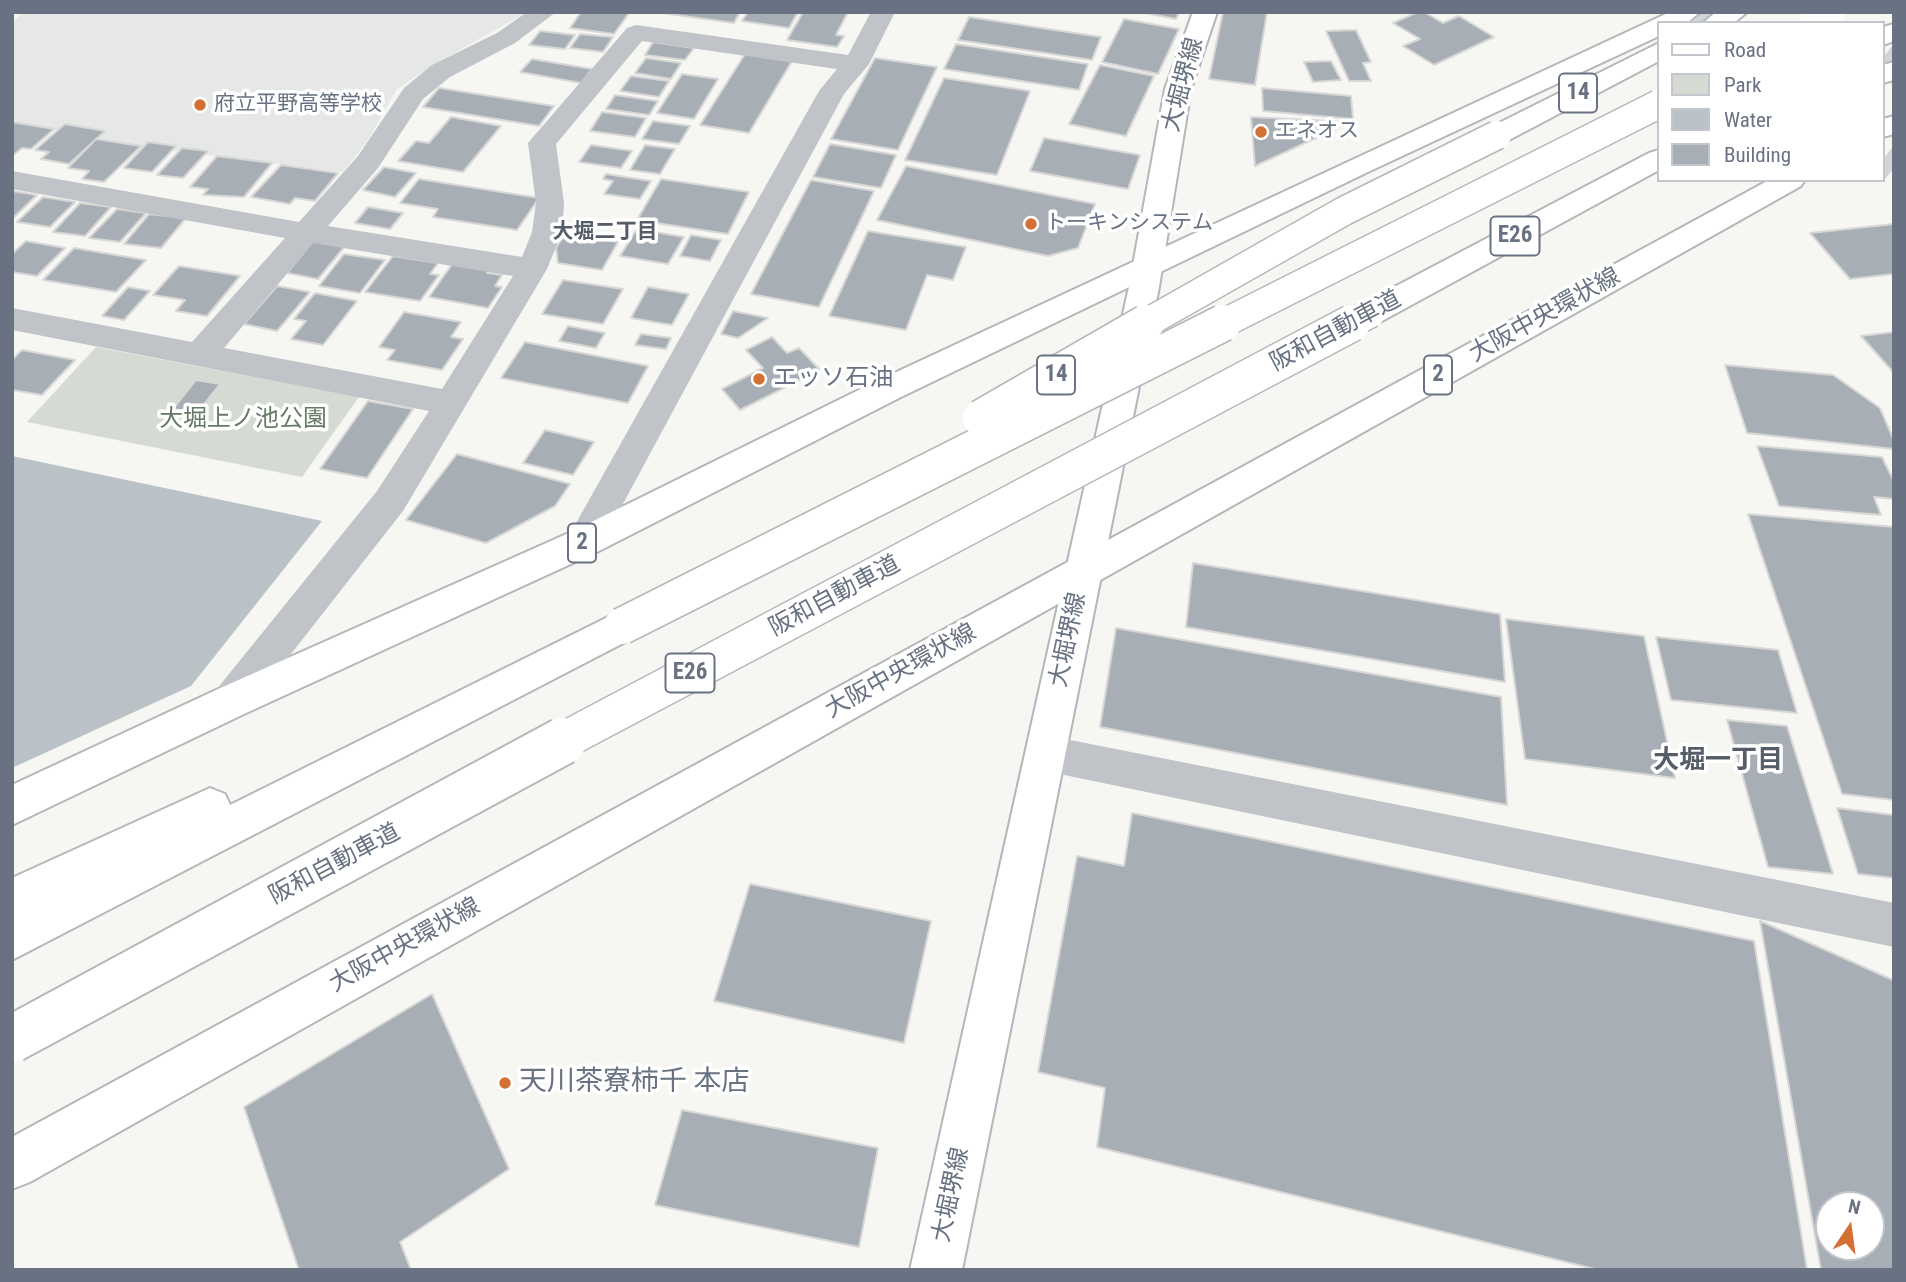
<!DOCTYPE html>
<meta charset="utf-8">
<style>
body{margin:0}
#map{position:relative;width:1906px;height:1282px;overflow:hidden;background:#f6f6f3;font-family:"Roboto Condensed",sans-serif}
canvas{display:block}
.frame{position:absolute;inset:0;border:14px solid #687282;pointer-events:none}
.legend{position:absolute;left:1657px;top:21px;width:228px;height:161px;box-sizing:border-box;background:#fff;border:2px solid #c3c7cd;margin:0;padding:9px 12px;list-style:none;font-size:21px;color:#687282}
.legend li{display:flex;align-items:center;gap:14px;height:35px}
.legend b{width:35px;border:2px solid #c3c7cd}
.north{position:absolute;left:1815px;top:1191px;width:70px;height:70px;box-sizing:border-box;background:#fff;border:2px solid #c3c7cd;border-radius:50%;rotate:13deg;font-size:19px;font-weight:700;line-height:28px;text-align:center;color:#687282}
.north::after{content:'';display:block;margin:auto;width:24px;height:32px;background:#d57034;clip-path:polygon(50% 0,100% 100%,50% 72%,0 100%)}
</style>
<div id="map">
<canvas width="1906" height="1282"></canvas>
<div class="frame"></div>
<ul class="legend">
<li><b style="height:9px;background:#fff"></b>Road</li>
<li><b style="height:19px;background:#d5dbd3"></b>Park</li>
<li><b style="height:19px;background:#bac2c7"></b>Water</li>
<li><b style="height:19px;background:#a8aeb5"></b>Building</li>
</ul>
<div class="north">N</div>
</div>
<script>
const context = document.querySelector('canvas').getContext('2d');
context.lineJoin = 'round';
function fill(path, color) {
  context.fillStyle = color;
  context.fill(path, 'evenodd');
}
function shape(rows) {
  const path = new Path2D();
  for (const r of rows) {
    path.moveTo(r[0], r[1]);
    for (let i = 2; i < r.length; i += 2) path.lineTo(r[i], r[i + 1]);
  }
  return path;
}
function stroke(path, color, width, dash) {
  context.strokeStyle = color;
  context.lineWidth = width;
  context.lineCap = dash ? 'butt' : 'round';
  context.setLineDash(dash || []);
  context.stroke(path);
}
function label(font, color, halo, rows, align = 'center') {
  context.font = font + ' "Roboto Condensed","Noto Sans JP",sans-serif';
  context.lineWidth = 7;
  context.setLineDash([]);
  context.textBaseline = 'middle';
  context.strokeStyle = halo;
  context.fillStyle = color;
  for (const [text, x, y, turn = 0] of rows) {
    context.save();
    context.translate(x, y);
    context.rotate((+turn || 0) * Math.PI / 180);
    context.textAlign = isNaN(turn) ? turn : align;
    if (halo) context.strokeText(text, 0, 0);
    context.fillText(text, 0, 0);
    context.restore();
  }
}
fill(shape([
 [24,12,527,12,435,64,397,89,368,140,343,172,158,149,12,122,12,22]
]), '#e6e8e7');
fill(shape([
 [96,347,359,397,302,477,27,422]
]), '#d5dbd3');
fill(shape([
 [12,456,322,521,191,686,12,768]
]), '#bac2c7');
const building = shape([
 [581,12,625,12,629,13,614,34,570,28,581,12],
 [655,12,740,12,734,23,655,12],
 [748,12,798,12,789,28,742,21,748,12],
 [803,12,848,12,836,35,844,36,837,47,787,40,803,12],
 [1140,12,1179,12,1176,19,1140,12],
 [1223,12,1267,12,1255,85,1209,79,1223,12],
 [1418,12,1424,12,1443,23,1459,16,1494,37,1434,65,1403,46,1420,39,1393,23,1418,12],
 [969,17,1101,37,1092,60,958,40,969,17],
 [1124,19,1179,29,1158,74,1102,62,1124,19],
 [1356,30,1371,62,1363,63,1371,81,1349,81,1326,31,1356,30],
 [540,31,575,35,565,49,529,45,540,31],
 [580,34,613,37,603,52,570,48,580,34],
 [653,42,694,48,685,60,645,55,653,42],
 [956,44,1088,64,1079,90,944,69,956,44],
 [745,54,792,61,749,133,700,125,745,54],
 [646,58,681,63,671,79,635,73,646,58],
 [875,58,937,67,898,150,831,139,875,58],
 [532,59,592,69,581,83,520,72,532,59],
 [1331,61,1341,80,1313,82,1304,62,1331,61],
 [1100,65,1154,76,1126,136,1069,124,1100,65],
 [682,74,718,79,694,119,657,113,682,74],
 [631,76,669,81,659,97,620,91,631,76],
 [944,78,1030,91,997,175,905,160,944,78],
 [439,88,554,106,539,126,423,107,439,88],
 [1262,88,1351,96,1353,119,1263,111,1262,88],
 [615,95,658,101,649,115,606,109,615,95],
 [602,112,646,118,635,137,590,131,602,112],
 [451,117,501,126,463,172,398,161,416,141,429,143,451,117],
 [1251,117,1351,122,1255,166,1251,117],
 [653,121,690,126,679,144,642,139,653,121],
 [12,122,54,129,31,149,22,148,12,156,12,122],
 [65,124,105,131,69,164,41,159,49,152,35,150,65,124],
 [1044,138,1140,155,1128,189,1030,171,1044,138],
 [96,139,141,146,104,182,82,179,89,171,68,168,96,139],
 [148,142,176,146,152,172,124,168,148,142],
 [830,144,896,155,881,188,813,177,830,144],
 [591,145,632,151,621,168,579,162,591,145],
 [645,145,675,149,660,174,630,170,645,145],
 [182,148,208,151,183,178,157,175,182,148],
 [217,156,272,163,244,197,203,195,208,189,190,187,217,156],
 [281,165,338,173,315,201,295,198,290,204,251,197,281,165],
 [906,166,1095,204,1078,248,1048,256,877,220,906,166],
 [384,167,416,173,395,197,363,190,384,167],
 [606,174,651,181,640,199,604,194,613,181,603,179,606,174],
 [419,179,539,198,517,230,433,217,438,209,400,203,419,179],
 [661,179,749,192,728,234,637,220,661,179],
 [811,180,874,191,819,307,751,294,811,180],
 [12,191,37,195,12,219,12,191],
 [43,197,75,202,50,227,17,222,43,197],
 [80,203,111,207,85,236,53,232,80,203],
 [368,207,403,213,390,229,355,223,368,207],
 [117,209,146,213,120,242,89,238,117,209],
 [149,214,186,218,161,248,124,244,149,214],
 [1894,224,1894,274,1850,279,1810,233,1894,224],
 [637,229,684,237,668,264,620,256,637,229],
 [868,231,966,247,953,280,927,275,906,330,829,316,868,231],
 [565,234,618,242,602,270,558,263,556,248,565,234],
 [691,235,721,240,710,261,680,256,691,235],
 [314,240,345,246,318,279,287,273,314,240],
 [26,241,65,248,37,276,12,272,12,254,26,241],
 [74,248,146,260,116,292,43,280,74,248],
 [344,254,385,260,360,293,319,286,344,254],
 [393,256,438,263,430,274,439,275,420,301,365,292,393,256],
 [455,260,492,266,487,273,502,275,495,286,502,287,488,308,429,297,455,260],
 [179,266,240,276,207,316,176,311,185,300,153,295,179,266],
 [563,280,623,289,603,324,542,314,563,280],
 [277,286,310,292,277,331,244,324,277,286],
 [128,287,150,291,124,320,102,316,128,287],
 [648,287,689,294,672,325,631,318,648,287],
 [315,293,357,301,323,345,291,339,306,321,294,319,315,293],
 [733,311,768,318,738,338,721,334,733,311],
 [404,312,461,322,451,337,463,339,442,370,387,360,395,350,379,347,404,312],
 [568,326,605,333,596,348,559,341,568,326],
 [1894,332,1894,373,1861,336,1894,332],
 [641,334,671,338,666,349,635,345,641,334],
 [772,337,787,353,799,348,820,370,740,410,722,389,763,368,746,350,772,337],
 [525,342,648,366,628,403,501,378,525,342],
 [22,350,75,360,42,395,12,390,12,360,22,350],
 [1725,365,1833,375,1880,408,1894,441,1894,449,1747,433,1725,365],
 [196,380,220,384,197,413,173,409,196,380],
 [368,401,413,409,367,478,320,469,368,401],
 [545,430,594,442,573,475,523,463,545,430],
 [1757,446,1882,457,1894,482,1894,499,1874,497,1881,515,1779,506,1757,446],
 [457,454,570,484,555,506,486,543,406,520,457,454],
 [1748,514,1894,527,1894,800,1842,794,1748,514],
 [1193,563,1500,614,1505,682,1186,627,1193,563],
 [1506,619,1644,636,1675,778,1525,759,1506,619],
 [1116,628,1501,697,1507,805,1100,727,1116,628],
 [1656,637,1778,650,1797,713,1671,700,1656,637],
 [1727,720,1787,726,1833,874,1768,867,1727,720],
 [1837,808,1894,815,1894,878,1858,874,1837,808],
 [1132,813,1754,941,1807,1270,1599,1270,1097,1147,1105,1088,1038,1072,1077,856,1124,866,1132,813],
 [750,884,931,921,904,1043,714,1001,750,884],
 [1760,921,1893,980,1894,1270,1821,1270,1760,921],
 [1829,1205,1871,1205,1871,1247,1829,1247,1829,1205],
 [432,994,509,1169,400,1242,411,1270,299,1270,244,1107,432,994],
 [682,1110,878,1148,859,1247,655,1205,682,1110]
]);
fill(building, '#a8aeb5');
stroke(building, '#d7d8d6', 2);
stroke(shape([
 [1701,12,1714,23],
 [1883,58,1894,66],
 [1883,159,1894,168]
]), '#d2d5d7', 28, [28, 14]);
const secondary = shape([
 [1193,12,1217,12,1191,89,1159,287,962,1270,910,1270,1129,287,1165,89,1193,12]
]);
const primary = shape([
 [1670,12,1700,12,1687,23,1659,23,1659,36,1370,171,901,397,597,552,244,714,12,825,12,785,216,690,571,532,877,381,1670,12],
 [1894,116,1894,134,1883,137,1883,119,1894,116],
 [1769,180,1805,180,1801,186,30,1182,12,1189,12,1137,1769,180]
]);
const highway = shape([
 [1716,12,1747,12,1734,23,1703,23,1716,12],
 [1894,24,1894,41,1883,45,1883,27,1894,24],
 [1659,43,1659,61,1507,141,1497,143,1487,141,1483,135,1487,129,1659,43],
 [1894,62,1894,80,1883,83,1883,65,1894,62],
 [1659,150,1659,170,1382,321,1371,324,1360,321,1355,313,1360,305,1649,153,1659,150],
 [622,610,635,615,641,626,635,637,12,960,12,878,210,788,225,794,230,805,622,610]
]);
stroke(secondary, '#b3b6bb', 4);
stroke(primary, '#b4b6bb', 4);
stroke(highway, '#b5b7bb', 4);
fill(shape([
 [527,12,556,12,515,43,450,77,423,99,378,168,328,226,522,257,532,232,536,203,528,143,627,28,636,25,848,55,871,12,895,12,869,64,844,94,597,552,584,557,571,552,566,542,571,532,819,91,837,69,642,41,556,144,564,203,562,232,547,269,403,511,244,714,230,719,216,714,210,702,216,690,377,491,429,411,12,330,12,308,192,342,285,238,12,189,12,171,299,222,358,156,404,88,432,65,497,33,527,12],
 [313,243,513,276,442,389,224,348,313,243],
 [1045,735,1894,903,1894,947,1045,771,1031,766,1025,753,1031,740,1045,735]
]), '#c0c3c7');
fill(secondary, '#fff');
fill(primary, '#fff');
fill(highway, '#fff');
const highwayBridgeFar2 = shape([
 [1813,23,1831,12],
 [1143,325,1344,211,1497,135],
 [1220,325,1659,104],
 [1348,325,1371,313]
]);
const highwayBridgeFar1 = shape([
 [981,418,1146,323],
 [622,626,1223,323],
 [559,743,1352,323]
]);
const highwayBridge = shape([
 [12,1039,563,741]
]);
stroke(highwayBridgeFar2, '#b5b7bb', 31, []);
stroke(highwayBridgeFar1, '#b5b7bb', 39, []);
stroke(highwayBridge, '#b5b7bb', 50, []);
stroke(highwayBridgeFar2, '#fff', 28);
stroke(highwayBridgeFar1, '#fff', 36);
stroke(highwayBridge, '#fff', 46);
for (const [x, y, r, color] of [
 [200,105,7,"#d57034"],
 [1261,132,7,"#d57034"],
 [1031,224,7,"#d57034"],
 [759,379,7,"#d57034"],
 [505,1083,7,"#d57034"]
]) {
  const dot = new Path2D();
  dot.arc(x, y, r, 0, 2 * Math.PI);
  context.fillStyle = color;
  context.fill(dot);
  stroke(dot, '#fff', 2.5);
}
label('21px', '#687282', '#fff', [
 ["府立平野高等学校",214,105],
 ["エネオス",1275,132],
 ["トーキンシステム",1045,224]
], 'left');
label('bold 21px', '#555d68', '#fff', [
 ["大堀二丁目",605,233]
]);
for (const [x, y, w] of [
 [1578,93,38],
 [1515,236,49],
 [1056,375,38],
 [1438,375,28],
 [582,543,28],
 [690,673,49]
]) {
  const box = new Path2D();
  box.roundRect(x - w / 2, y - 19.5, w, 39, 5);
  context.fillStyle = '#fff';
  context.fill(box);
  stroke(box, '#687282', 2);
}
label('bold 23px', '#687282', null, [
 ["14",1578,93],
 ["E26",1515,236],
 ["14",1056,375],
 ["2",1438,375],
 ["2",582,543],
 ["E26",690,673]
]);
label('24px', '#687282', '#fff', [
 ["大堀堺線",1184,85,-75],
 ["大阪中央環状線",1545,316,-29],
 ["阪和自動車道",1336,332,-28],
 ["阪和自動車道",835,597,-28],
 ["大堀堺線",1069,640,-78],
 ["大阪中央環状線",901,672,-29],
 ["阪和自動車道",335,865,-28],
 ["大阪中央環状線",405,946,-29],
 ["大堀堺線",952,1195,-78]
]);
label('24px', '#687282', '#fff', [
 ["エッソ石油",773,379]
], 'left');
label('24px', '#677a66', '#fff', [
 ["大堀上ノ池公園",243,420]
]);
label('bold 26px', '#555d68', '#fff', [
 ["大堀一丁目",1718,761]
]);
label('28px', '#687282', '#fff', [
 ["天川茶寮柿千 本店",519,1083]
], 'left');
</script>
